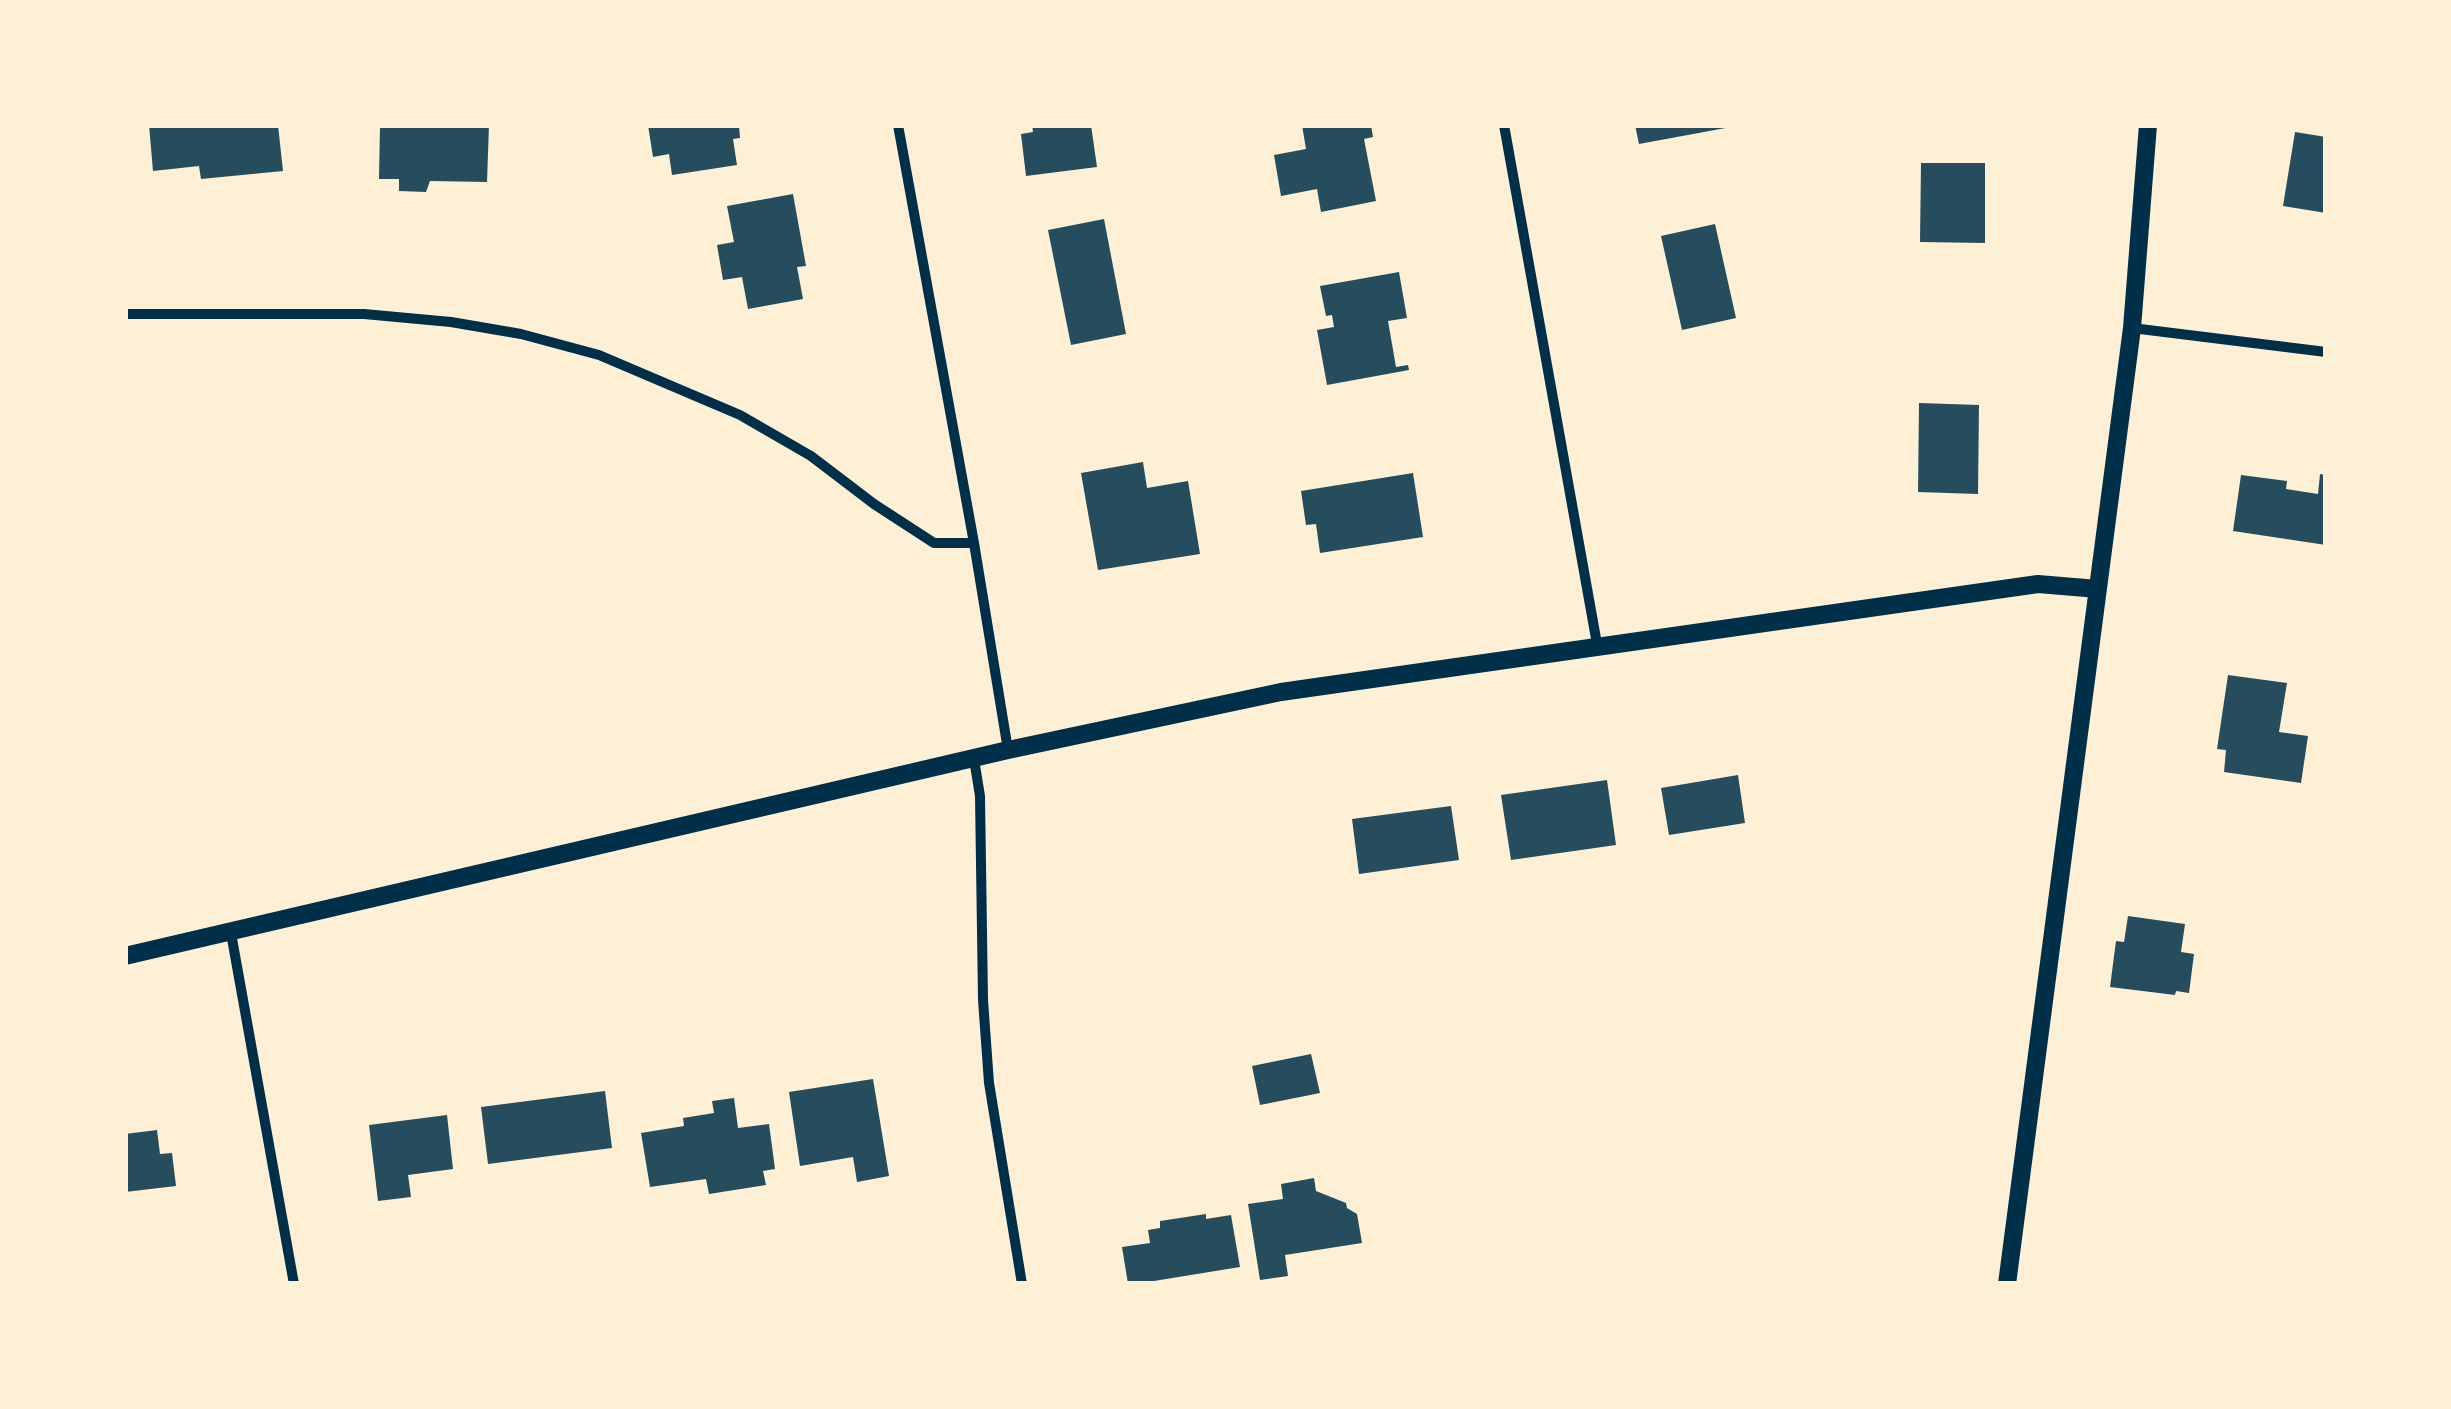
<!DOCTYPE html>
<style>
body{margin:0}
#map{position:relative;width:2451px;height:1409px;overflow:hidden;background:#fdf0d5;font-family:"IBM Plex Serif",serif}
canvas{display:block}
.frame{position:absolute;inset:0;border:128px solid #fdf0d5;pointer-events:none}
</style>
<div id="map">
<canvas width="2451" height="1409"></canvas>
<div class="frame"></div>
</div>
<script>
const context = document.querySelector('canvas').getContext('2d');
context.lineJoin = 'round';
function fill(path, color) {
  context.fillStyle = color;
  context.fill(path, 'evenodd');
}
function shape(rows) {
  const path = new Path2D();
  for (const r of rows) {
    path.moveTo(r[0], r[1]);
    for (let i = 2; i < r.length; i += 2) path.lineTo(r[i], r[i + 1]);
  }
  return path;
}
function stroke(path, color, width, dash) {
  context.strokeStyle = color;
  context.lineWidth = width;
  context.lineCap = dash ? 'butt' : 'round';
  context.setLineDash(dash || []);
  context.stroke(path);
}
fill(shape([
 [149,125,278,125,283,171,201,179,199,166,153,171],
 [380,125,489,125,487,182,430,181,426,192,399,191,399,179,379,179],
 [648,125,739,125,740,138,733,139,737,165,672,175,669,154,653,157],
 [1032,125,1091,125,1097,167,1026,176,1021,134,1033,132],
 [1302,125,1371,125,1373,137,1364,139,1376,201,1321,212,1317,189,1281,196,1274,155,1306,149],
 [1635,125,1730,125,1731,127,1639,144],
 [2295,132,2326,137,2326,213,2283,206],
 [1921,163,1985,163,1985,243,1920,242],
 [793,194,806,266,797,267,803,299,748,309,742,277,723,280,717,245,734,242,727,206],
 [1104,219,1126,334,1071,345,1048,230],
 [1715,224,1736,318,1682,330,1661,236],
 [1399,272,1407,318,1388,321,1396,367,1408,365,1409,370,1327,385,1317,330,1334,327,1332,315,1326,316,1320,286],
 [1919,403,1979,405,1978,494,1918,492],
 [1143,462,1147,488,1188,481,1200,554,1098,570,1081,473],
 [1413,473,1423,537,1320,553,1316,524,1306,525,1301,491],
 [2320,474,2326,475,2326,545,2233,531,2241,475,2287,481,2286,489,2318,494],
 [2228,675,2287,683,2279,732,2308,736,2301,783,2224,772,2226,750,2217,749],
 [1738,775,1745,823,1669,835,1661,788],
 [1607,780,1616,845,1511,860,1501,795],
 [1451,806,1459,860,1359,874,1352,819],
 [2128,916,2185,924,2181,952,2194,954,2189,993,2176,991,2175,995,2110,987,2116,941,2124,942],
 [1311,1054,1320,1093,1260,1105,1252,1066],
 [873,1079,889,1176,857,1182,853,1157,800,1166,789,1092],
 [605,1091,612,1148,488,1164,481,1107],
 [734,1098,738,1128,769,1124,775,1169,763,1171,766,1185,709,1194,706,1179,650,1187,641,1133,684,1126,683,1118,714,1113,712,1101],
 [447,1115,453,1169,408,1175,411,1197,378,1201,369,1125],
 [157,1130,160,1154,172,1153,176,1186,125,1192,125,1134],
 [1314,1178,1316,1191,1346,1203,1347,1208,1357,1214,1362,1243,1285,1255,1288,1276,1260,1280,1248,1204,1283,1199,1281,1184],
 [1206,1214,1206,1219,1231,1215,1240,1267,1154,1281,1155,1284,1128,1284,1122,1247,1150,1243,1148,1230,1160,1228,1160,1221]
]), '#264d5e');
stroke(shape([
 [898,125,974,543,1008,750],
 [1504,125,1597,644],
 [125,314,364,314,451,322,521,334,599,355,740,415,811,456,874,504,934,543,974,543],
 [2132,328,2326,352],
 [974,759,980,796,983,1000,989,1083,1022,1284],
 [231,933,294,1284]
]), '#003049', 10);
stroke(shape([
 [125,956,1008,750,1281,692,2038,584,2098,589],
 [2007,1284,2132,328,2148,125]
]), '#003049', 18);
</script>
